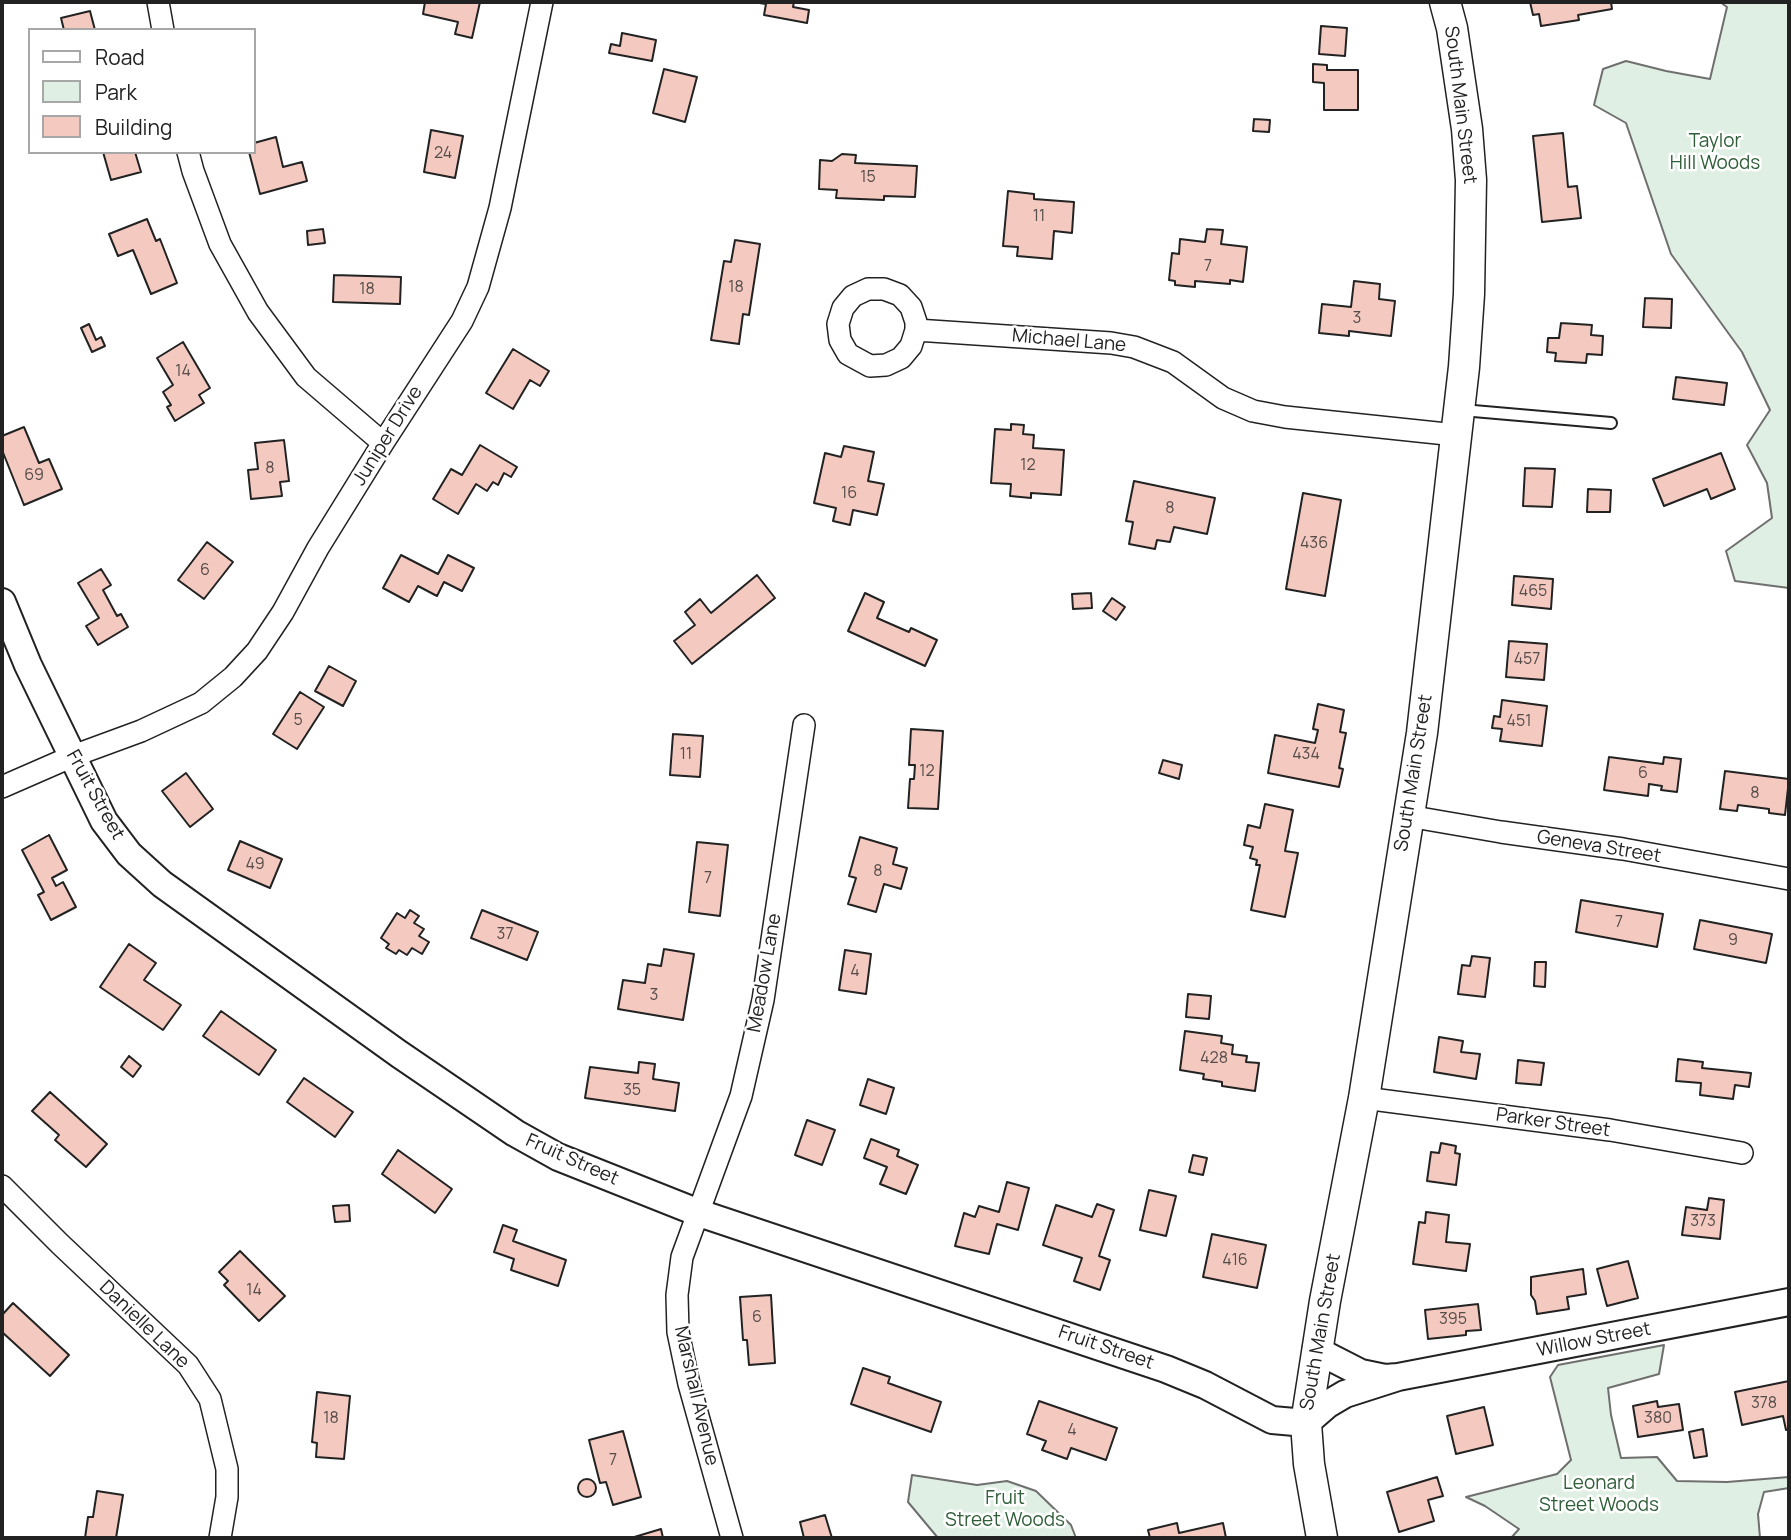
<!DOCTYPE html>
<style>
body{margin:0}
#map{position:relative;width:1791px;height:1540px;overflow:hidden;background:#fff;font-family:Manrope,sans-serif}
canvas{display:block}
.frame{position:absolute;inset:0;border:4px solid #222;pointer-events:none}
.legend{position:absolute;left:28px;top:28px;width:228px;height:126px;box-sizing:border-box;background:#fff;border:2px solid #a7a7a7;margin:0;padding:9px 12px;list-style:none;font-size:21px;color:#222}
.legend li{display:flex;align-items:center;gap:14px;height:35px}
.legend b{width:35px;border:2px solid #a7a7a7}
</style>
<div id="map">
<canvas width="1791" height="1540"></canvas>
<div class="frame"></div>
<ul class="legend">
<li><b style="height:9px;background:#fff"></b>Road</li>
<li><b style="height:19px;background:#e0efe3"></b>Park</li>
<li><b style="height:19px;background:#f3c9c0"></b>Building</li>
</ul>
</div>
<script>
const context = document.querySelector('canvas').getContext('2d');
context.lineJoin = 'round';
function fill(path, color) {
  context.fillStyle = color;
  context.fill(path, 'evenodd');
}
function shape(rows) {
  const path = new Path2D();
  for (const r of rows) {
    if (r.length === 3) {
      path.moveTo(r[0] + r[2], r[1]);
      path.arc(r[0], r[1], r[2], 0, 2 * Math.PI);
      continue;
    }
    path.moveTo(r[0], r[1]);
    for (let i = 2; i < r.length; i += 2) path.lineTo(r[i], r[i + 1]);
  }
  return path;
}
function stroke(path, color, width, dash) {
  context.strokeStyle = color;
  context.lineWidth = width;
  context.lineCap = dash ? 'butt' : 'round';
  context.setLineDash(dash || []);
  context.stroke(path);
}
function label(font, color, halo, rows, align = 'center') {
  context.font = font + ' Manrope,sans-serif';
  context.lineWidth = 5;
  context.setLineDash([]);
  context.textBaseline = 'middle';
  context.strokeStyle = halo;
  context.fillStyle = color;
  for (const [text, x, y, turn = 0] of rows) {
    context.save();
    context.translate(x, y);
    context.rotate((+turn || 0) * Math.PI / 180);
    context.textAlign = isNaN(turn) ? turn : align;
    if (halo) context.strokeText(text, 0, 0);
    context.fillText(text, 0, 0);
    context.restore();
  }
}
const green = shape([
 [1720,2,1789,2,1789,588,1735,581,1726,551,1772,518,1767,483,1747,445,1770,410,1742,352,1671,254,1626,123,1594,105,1603,69,1626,61,1666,71,1710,79,1727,7,1720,2],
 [1664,1345,1659,1374,1608,1388,1611,1415,1621,1458,1657,1457,1677,1481,1727,1482,1789,1477,1789,1488,1764,1492,1758,1514,1760,1538,1511,1538,1519,1529,1485,1506,1466,1497,1557,1474,1571,1460,1550,1377,1558,1365,1664,1345],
 [912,1475,977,1485,1007,1481,1036,1491,1071,1525,1076,1538,938,1538,908,1502,912,1475]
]);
fill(green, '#e0efe3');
stroke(green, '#6f6f6f', 2);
const building = shape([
 [425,2,480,2,472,38,455,34,458,22,423,14,425,2],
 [753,2,794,2,793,7,809,10,807,23,764,15,766,4,753,2],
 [1530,2,1611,2,1612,9,1578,15,1579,20,1541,26,1539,14,1533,15,1530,2],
 [90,11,95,30,64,30,61,18,90,11],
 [1321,26,1347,28,1345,56,1319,54,1321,26],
 [622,33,656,40,652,61,609,53,611,44,620,46,622,33],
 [1313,64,1327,65,1327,70,1358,70,1358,110,1324,110,1324,83,1313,82,1313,64],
 [664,69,697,77,685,122,653,113,664,69],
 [1254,119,1270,120,1269,132,1253,131,1254,119],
 [431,130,463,136,455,178,424,172,431,130],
 [1563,133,1568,187,1577,186,1581,218,1542,222,1533,136,1563,133],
 [276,137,283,167,302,162,307,181,260,194,249,152,254,152,254,143,276,137],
 [103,152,135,152,141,172,111,180,103,152],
 [842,154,856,155,855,163,917,166,915,197,884,196,884,200,836,198,837,190,819,189,820,160,832,161,842,154],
 [1008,191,1034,194,1034,199,1074,202,1072,233,1054,231,1052,259,1017,256,1018,247,1003,246,1008,191],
 [147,219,156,241,160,239,177,283,151,294,133,250,118,256,109,234,147,219],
 [323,229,325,243,308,245,307,231,323,229],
 [1207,229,1223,230,1221,244,1247,247,1243,282,1230,280,1230,284,1195,281,1195,287,1175,285,1175,281,1169,280,1172,253,1179,254,1180,239,1205,242,1207,229],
 [735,240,760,244,749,315,743,314,739,344,711,340,724,261,731,262,735,240],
 [334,275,401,277,400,304,333,302,334,275],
 [1354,281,1380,284,1379,299,1395,301,1391,336,1349,331,1349,336,1319,333,1322,304,1351,307,1354,281],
 [1645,298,1672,299,1671,328,1643,327,1645,298],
 [1561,323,1592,325,1591,335,1603,336,1602,355,1587,354,1586,363,1555,361,1556,353,1547,352,1548,338,1559,338,1561,323],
 [89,324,96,340,101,337,105,346,92,352,81,328,89,324],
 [183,342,210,388,199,395,204,403,175,421,167,407,171,405,163,392,173,385,157,358,183,342],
 [513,349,549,371,540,386,530,380,513,409,486,393,513,349],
 [1676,377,1727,383,1724,405,1673,399,1676,377],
 [1011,424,1024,425,1023,434,1034,435,1033,448,1064,450,1061,495,1031,493,1031,498,1010,496,1011,484,991,483,995,429,1011,430,1011,424],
 [24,427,39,463,49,459,62,489,24,505,2,450,2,436,24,427],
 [284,440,289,481,280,482,282,496,251,499,248,470,258,469,255,443,284,440],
 [480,445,517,467,511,477,504,473,498,485,493,482,487,491,476,484,458,514,433,499,451,469,462,475,480,445],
 [844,446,874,452,868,481,884,484,877,515,853,510,850,525,833,521,836,508,814,503,825,453,841,457,844,446],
 [1721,453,1735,489,1711,499,1707,489,1664,506,1653,479,1721,453],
 [1525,468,1555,469,1552,507,1523,506,1525,468],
 [1134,481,1215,498,1207,534,1174,527,1170,542,1157,540,1155,549,1129,544,1133,522,1126,521,1134,481],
 [1588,489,1611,490,1610,512,1587,512,1588,489],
 [1303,493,1341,500,1325,596,1286,589,1303,493],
 [207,542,233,562,204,599,178,580,207,542],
 [401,555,438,574,448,555,474,568,462,591,444,582,437,596,418,586,409,602,383,588,401,555],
 [101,569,111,585,103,590,117,616,121,614,128,627,98,645,86,626,99,618,78,583,101,569],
 [757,575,775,598,692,664,674,641,695,625,685,612,700,599,711,613,757,575],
 [1514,576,1553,579,1551,609,1512,605,1514,576],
 [865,593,884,602,877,618,909,632,911,628,937,640,925,666,848,631,865,593],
 [1091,593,1092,608,1073,609,1072,594,1091,593],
 [1112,598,1125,607,1116,620,1103,611,1112,598],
 [1509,641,1547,644,1544,680,1506,677,1509,641],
 [329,666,356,681,343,706,315,691,329,666],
 [300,692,324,707,297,749,273,734,300,692],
 [1502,700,1547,706,1542,746,1500,741,1502,729,1492,728,1494,716,1500,717,1502,700],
 [1318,704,1344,710,1340,732,1346,733,1339,768,1343,769,1339,787,1268,773,1275,735,1315,743,1318,730,1313,729,1318,704],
 [911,729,943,731,938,809,908,808,910,779,914,779,915,765,909,765,911,729],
 [673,734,703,736,700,777,670,775,673,734],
 [1609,757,1663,764,1664,757,1681,759,1677,792,1661,790,1662,786,1649,784,1648,796,1604,790,1609,757],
 [1163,760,1182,765,1179,779,1159,773,1163,760],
 [1725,771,1789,779,1785,815,1769,813,1769,809,1738,805,1737,811,1720,809,1725,771],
 [186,773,213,809,190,827,162,791,186,773],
 [1265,804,1293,810,1285,851,1298,853,1285,917,1251,910,1260,865,1256,865,1257,860,1250,858,1253,847,1244,845,1248,825,1260,828,1265,804],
 [49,835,67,870,52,878,56,886,63,882,76,907,51,920,38,895,44,892,22,850,49,835],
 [860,837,897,848,893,864,907,868,901,889,884,884,876,912,848,904,856,878,849,876,860,837],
 [240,841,282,859,270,888,228,870,240,841],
 [697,842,728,845,720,916,689,912,697,842],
 [1581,900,1663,914,1657,947,1576,932,1581,900],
 [410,910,419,916,414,923,424,929,419,936,429,942,422,954,412,948,407,955,399,950,396,954,386,948,389,944,381,938,397,913,405,918,410,910],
 [482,910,538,932,527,960,471,938,482,910],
 [1700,920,1772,934,1766,963,1694,949,1700,920],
 [129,944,156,963,144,980,181,1005,163,1030,100,987,129,944],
 [664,949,694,954,683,1020,618,1009,623,980,645,983,648,964,661,966,664,949],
 [845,950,871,954,866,994,839,990,845,950],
 [1472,956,1490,958,1485,997,1458,994,1462,965,1470,966,1472,956],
 [1535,962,1546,962,1545,987,1534,986,1535,962],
 [1188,994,1211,996,1209,1019,1186,1017,1188,994],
 [221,1011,276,1050,259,1075,203,1036,221,1011],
 [1185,1031,1222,1036,1221,1043,1233,1045,1232,1054,1247,1056,1246,1062,1259,1063,1255,1091,1222,1086,1222,1082,1203,1079,1204,1074,1180,1070,1185,1031],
 [1439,1037,1463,1041,1461,1052,1480,1054,1476,1079,1434,1072,1439,1037],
 [129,1056,141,1066,133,1077,121,1067,129,1056],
 [1678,1059,1703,1062,1702,1068,1751,1073,1749,1087,1735,1085,1733,1099,1700,1095,1701,1083,1676,1081,1678,1059],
 [1518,1060,1544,1063,1541,1085,1516,1083,1518,1060],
 [639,1062,655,1064,653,1079,679,1083,675,1111,585,1098,590,1067,638,1073,639,1062],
 [304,1078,353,1112,335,1137,287,1102,304,1078],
 [868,1079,894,1088,886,1114,860,1105,868,1079],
 [50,1092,107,1144,86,1167,55,1140,59,1135,32,1111,50,1092],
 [807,1120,835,1130,822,1165,795,1155,807,1120],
 [871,1139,899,1150,897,1156,918,1165,906,1194,880,1184,887,1167,864,1158,871,1139],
 [1441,1143,1456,1146,1455,1153,1460,1154,1456,1185,1427,1181,1431,1152,1439,1153,1441,1143],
 [398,1150,452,1189,435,1213,382,1174,398,1150],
 [1193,1155,1207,1158,1203,1175,1189,1172,1193,1155],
 [1007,1182,1029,1188,1018,1230,997,1224,989,1254,955,1246,964,1213,975,1217,979,1206,999,1212,1007,1182],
 [1149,1190,1176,1196,1166,1236,1140,1230,1149,1190],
 [1709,1198,1724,1200,1720,1239,1682,1235,1686,1207,1707,1210,1709,1198],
 [1097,1204,1114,1210,1099,1256,1110,1260,1100,1290,1074,1281,1082,1258,1043,1245,1056,1205,1092,1217,1097,1204],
 [349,1205,350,1221,335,1222,333,1206,349,1205],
 [1426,1212,1449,1215,1446,1242,1470,1244,1466,1271,1413,1264,1419,1222,1425,1223,1426,1212],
 [503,1225,517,1230,513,1241,566,1260,558,1286,511,1270,514,1259,494,1252,503,1225],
 [1212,1234,1266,1245,1257,1288,1203,1277,1212,1234],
 [240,1251,285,1296,259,1321,224,1285,228,1281,219,1272,240,1251],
 [1628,1261,1638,1298,1607,1306,1597,1269,1628,1261],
 [1583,1269,1586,1294,1567,1297,1569,1309,1537,1314,1535,1301,1531,1295,1531,1277,1583,1269],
 [771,1295,775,1363,749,1365,747,1340,743,1340,740,1297,771,1295],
 [13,1303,69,1355,50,1376,2,1332,2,1315,13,1303],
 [1478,1304,1481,1330,1466,1331,1466,1335,1428,1339,1425,1310,1478,1304],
 [863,1368,890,1377,888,1383,941,1402,931,1432,851,1404,863,1368],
 [1789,1381,1789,1429,1786,1430,1783,1416,1742,1425,1735,1392,1789,1381],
 [317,1392,350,1396,344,1459,316,1457,317,1443,312,1442,317,1392],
 [1039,1401,1117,1428,1106,1460,1071,1448,1067,1459,1042,1450,1046,1441,1027,1434,1039,1401],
 [1657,1401,1658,1407,1679,1404,1683,1430,1638,1437,1633,1406,1657,1401],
 [1484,1407,1493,1445,1456,1454,1447,1416,1484,1407],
 [1703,1429,1707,1456,1694,1458,1689,1432,1703,1429],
 [623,1431,641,1497,613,1505,606,1482,600,1483,589,1440,623,1431],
 [1437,1477,1443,1496,1428,1500,1434,1521,1399,1532,1387,1492,1437,1477],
 [587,1488,9],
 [97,1491,123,1495,116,1538,85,1538,88,1517,93,1517,97,1491],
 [825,1515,832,1538,804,1538,800,1522,825,1515],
 [1177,1523,1179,1533,1223,1523,1226,1538,1150,1538,1148,1530,1177,1523],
 [661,1529,663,1538,631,1538,661,1529]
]);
fill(building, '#f3c9c0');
stroke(building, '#222', 2);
const service = shape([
 [1462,410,1611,423]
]);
const minor = shape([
 [158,2,163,30],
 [188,152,193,171,220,244,258,312,306,377,383,443],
 [916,330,916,322,911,307,900,295,884,289,868,289,853,296,843,308,838,324,840,340,848,354,870,366,886,365,901,358,911,346,916,330,1111,343,1134,347,1173,362,1223,398,1253,411,1285,417,1456,435],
 [2,787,73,756,141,731,201,703,233,677,257,651,283,612,318,548,383,443,462,321,478,287,500,208,542,2],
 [1408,816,1501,832,1623,849,1789,879],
 [1364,1098,1610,1130,1742,1153],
 [2,1186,60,1244,188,1365,210,1399,227,1469,227,1497,220,1538],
 [732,1538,689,1384,678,1332,677,1295,682,1257,741,1096,763,1000,804,725]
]);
const tertiary = shape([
 [2,602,28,665,104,821,129,854,162,884,399,1054,515,1133,558,1157,699,1213,1166,1369,1205,1385,1272,1420,1306,1423,1328,1404,1345,1394,1398,1377,1385,1378,1361,1373,1316,1350],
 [1398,1377,1789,1302]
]);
const secondary = shape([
 [1322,1538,1309,1464,1306,1423,1325,1301,1364,1098,1422,733,1464,367,1469,294,1471,180,1467,129,1452,28,1445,2]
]);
stroke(service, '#222', 14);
stroke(minor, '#222', 24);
stroke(tertiary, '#222', 30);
stroke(secondary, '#222', 33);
stroke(service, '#fff', 10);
stroke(minor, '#fff', 21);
stroke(tertiary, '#fff', 26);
stroke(secondary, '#fff', 30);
label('16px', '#564c4a', null, [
 ["24",443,154],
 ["15",868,178],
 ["11",1039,217],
 ["7",1208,267],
 ["18",736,288],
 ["18",367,290],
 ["3",1357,319],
 ["14",183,372],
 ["12",1028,466],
 ["8",270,469],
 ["69",34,476],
 ["16",849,494],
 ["8",1170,509],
 ["436",1314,544],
 ["6",205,571],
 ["465",1533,592],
 ["457",1527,660],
 ["5",298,721],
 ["451",1519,722],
 ["11",686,755],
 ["434",1306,755],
 ["12",927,772],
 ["6",1643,774],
 ["8",1755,794],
 ["49",255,865],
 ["8",878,872],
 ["7",708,879],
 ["7",1619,923],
 ["37",505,935],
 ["9",1733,941],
 ["4",855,972],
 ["3",654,996],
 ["428",1214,1059],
 ["35",632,1091],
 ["373",1703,1222],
 ["416",1235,1261],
 ["14",254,1291],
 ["6",757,1318],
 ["395",1453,1320],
 ["378",1764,1404],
 ["18",331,1419],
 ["380",1658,1419],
 ["4",1072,1431],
 ["7",613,1461]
]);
label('19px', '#222', '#fff', [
 ["South Main Street",1460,105,83],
 ["Michael Lane",1069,341,5],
 ["Juniper Drive",388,436,-58],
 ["South Main Street",1414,773,-81],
 ["Fruit Street",95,795,61],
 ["Geneva Street",1599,847,9],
 ["Meadow Lane",765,973,-80],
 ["Parker Street",1553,1123,8],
 ["Fruit Street",572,1160,24],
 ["Danielle Lane",144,1325,44],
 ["South Main Street",1321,1332,-80],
 ["Willow Street",1594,1340,-11],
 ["Fruit Street",1106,1348,19],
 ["Marshall Avenue",696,1396,77]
]);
label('19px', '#2f5e38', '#fff', [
 ["Taylor",1715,142],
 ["Hill Woods",1715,164],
 ["Leonard",1599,1484],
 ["Street Woods",1599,1506],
 ["Fruit",1005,1499],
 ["Street Woods",1005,1521]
]);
</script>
